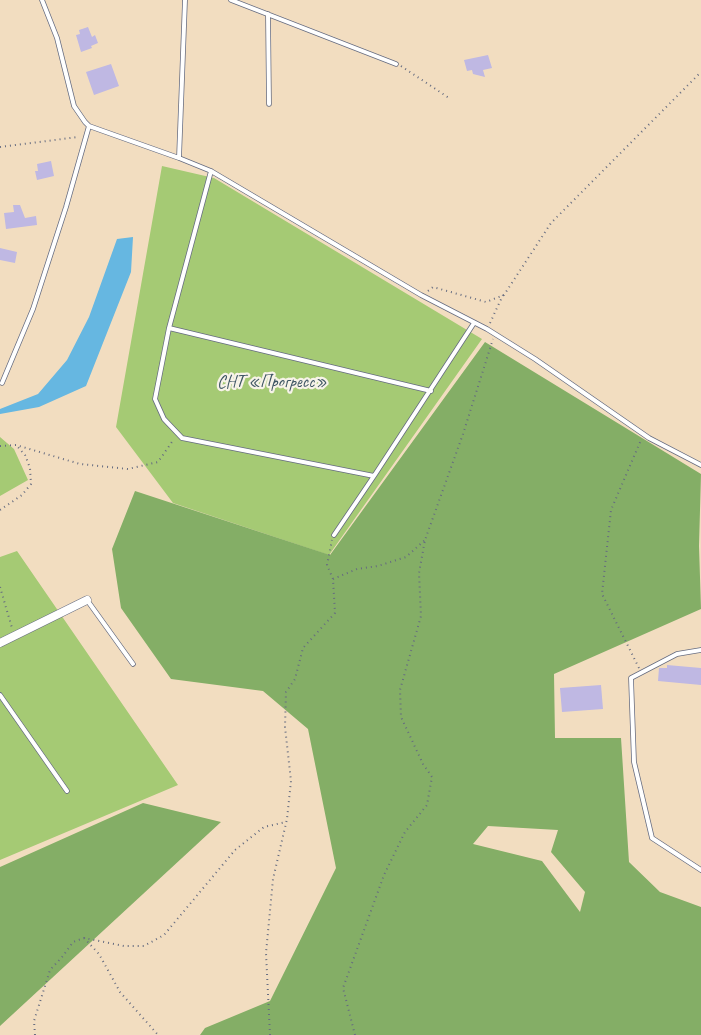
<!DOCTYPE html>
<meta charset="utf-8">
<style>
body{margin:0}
canvas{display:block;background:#f2ddc0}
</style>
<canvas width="701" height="1035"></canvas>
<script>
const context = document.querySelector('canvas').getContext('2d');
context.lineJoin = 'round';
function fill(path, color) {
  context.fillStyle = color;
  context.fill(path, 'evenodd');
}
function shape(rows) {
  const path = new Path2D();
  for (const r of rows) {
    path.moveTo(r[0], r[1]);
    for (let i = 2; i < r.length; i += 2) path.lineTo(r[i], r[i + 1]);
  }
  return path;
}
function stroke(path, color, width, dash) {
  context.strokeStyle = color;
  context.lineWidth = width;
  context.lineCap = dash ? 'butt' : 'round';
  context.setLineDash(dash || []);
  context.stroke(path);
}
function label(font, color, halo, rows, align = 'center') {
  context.font = font + ' Caveat,sans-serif';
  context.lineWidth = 4.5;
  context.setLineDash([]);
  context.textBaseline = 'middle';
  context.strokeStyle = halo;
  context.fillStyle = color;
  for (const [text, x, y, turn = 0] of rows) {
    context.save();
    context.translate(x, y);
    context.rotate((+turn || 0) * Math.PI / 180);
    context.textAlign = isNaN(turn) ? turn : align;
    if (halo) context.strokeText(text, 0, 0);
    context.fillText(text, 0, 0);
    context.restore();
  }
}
fill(shape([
 [162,166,214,178,482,339,329,555,173,503,116,427],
 [0,437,14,449,28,480,0,496],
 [17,551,178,785,0,860,0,557]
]), '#a5ca74');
fill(shape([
 [485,342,701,474,699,546,701,609,554,674,555,738,621,738,629,862,660,892,701,907,701,1035,200,1035,205,1028,270,1001,336,868,308,729,263,691,171,679,121,608,112,549,135,491,330,555],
 [488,826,558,830,551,852,585,892,580,912,542,861,473,844],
 [143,803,221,822,0,1026,0,867]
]), '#84ae66');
fill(shape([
 [133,237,131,272,86,386,39,407,0,414,0,409,38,394,67,360,89,317,117,239]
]), '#66b7e1');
fill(shape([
 [88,27,92,37,95,35,98,43,91,46,92,48,81,52,76,35,80,34,79,30],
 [488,55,492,68,483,70,485,77,473,74,472,70,467,71,464,60],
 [111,64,119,86,94,95,86,72],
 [51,161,54,176,37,180,35,171,38,171,37,164],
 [13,205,20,205,25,218,36,216,37,225,6,229,4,213,14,212],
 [0,248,17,252,15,263,0,260],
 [667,665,701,668,701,685,658,681,659,668,667,668],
 [601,685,603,709,562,712,560,688]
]), '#bfb8e3');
const lane = shape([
 [42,0,57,38,74,106,85,122,89,126,179,158],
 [185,0,179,158,211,171,421,295,487,329,535,359,649,438,701,465],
 [231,0,396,64],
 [268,14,269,104],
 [211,171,169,328,155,399,164,419,182,438,374,476,474,323],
 [169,328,431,391],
 [2,383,33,309,66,207,89,126],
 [334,535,374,476],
 [87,600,133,664],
 [701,650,677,654,631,678,634,762,652,838,701,870],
 [0,695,67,791]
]);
const street = shape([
 [0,643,87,600]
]);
stroke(lane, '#666c80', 5.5);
stroke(street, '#666c80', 9);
stroke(shape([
 [401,66,449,98],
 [0,147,78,137],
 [428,291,433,287,486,302,504,295,551,223,701,72],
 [490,323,503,295],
 [0,446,16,445,80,464,128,469,158,462,174,439],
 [0,510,22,495,31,484,30,468,25,455,17,446],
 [333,579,357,569,378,566,406,557,425,540],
 [0,587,12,628],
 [639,668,602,594,611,510,641,440],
 [84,938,99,954,120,992,158,1035],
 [35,1035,34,1021,50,970,63,956,73,942,84,938,124,946,144,946,164,935,235,850,264,827,286,822],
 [270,1035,266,953,273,879,287,819,291,781,285,727,286,692,295,679,303,648,335,613,333,579,327,565,332,540],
 [355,1035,343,988,384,875,405,832,427,805,432,777,423,764,401,717,400,690,421,616,419,573,425,540,463,434,493,339]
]), '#666c80', 2, [1, 4]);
stroke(lane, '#fff', 4);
stroke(street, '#fff', 8);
label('18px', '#3e5664', '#f7f3e8', [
 ["СНТ «Прогресс»",272,382]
]);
</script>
